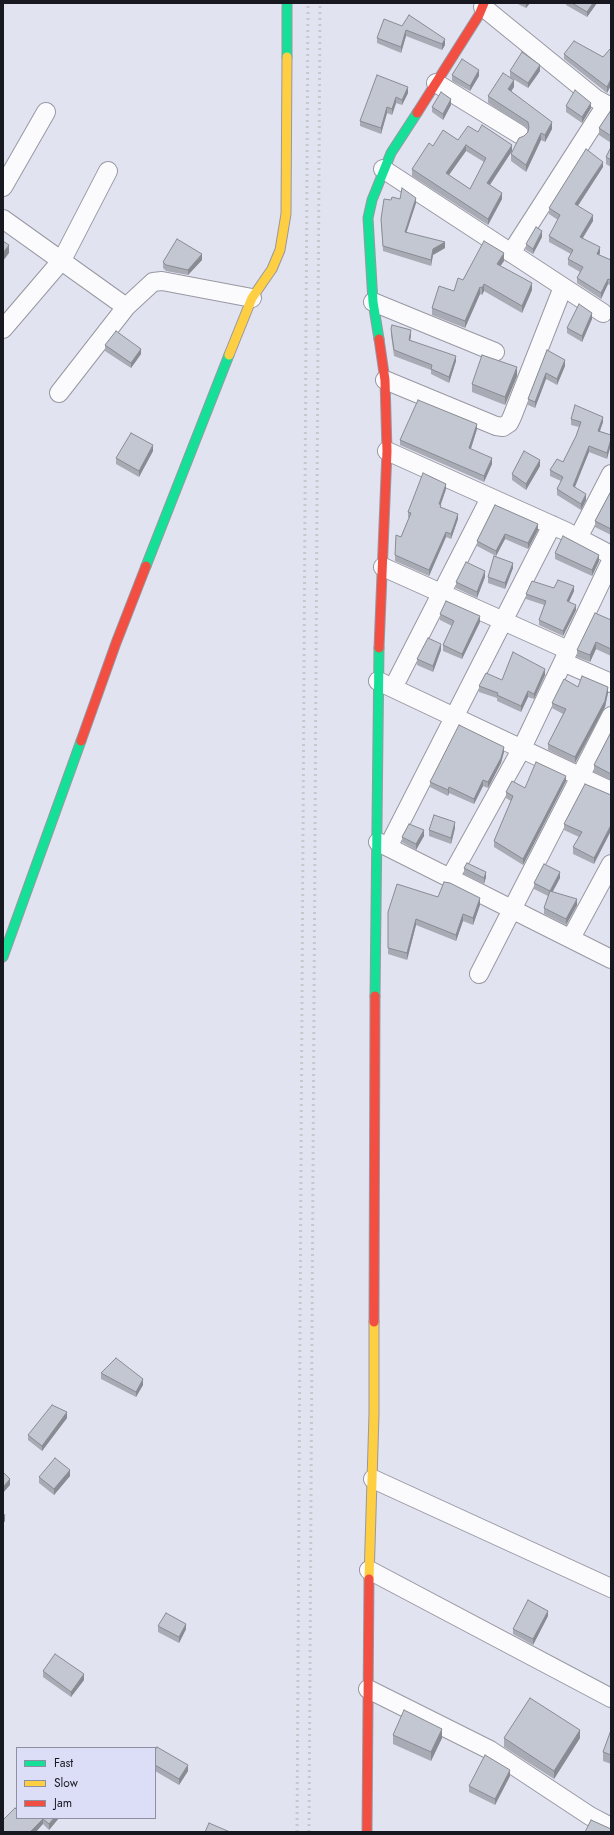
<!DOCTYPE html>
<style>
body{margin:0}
#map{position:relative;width:614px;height:1835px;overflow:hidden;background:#e2e3f1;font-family:Jost,sans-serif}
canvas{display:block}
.frame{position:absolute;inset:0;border:4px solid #181821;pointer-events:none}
.legend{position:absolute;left:16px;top:1747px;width:140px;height:72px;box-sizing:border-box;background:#dcdef7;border:1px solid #8e8fa1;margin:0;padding:5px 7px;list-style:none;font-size:12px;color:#181821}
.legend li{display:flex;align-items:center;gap:8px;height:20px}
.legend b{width:20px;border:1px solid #8e8fa1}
</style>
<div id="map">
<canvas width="614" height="1835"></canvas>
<div class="frame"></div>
<ul class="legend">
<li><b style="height:5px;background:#16e098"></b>Fast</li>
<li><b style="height:5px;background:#ffcf43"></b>Slow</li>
<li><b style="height:5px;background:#f24e42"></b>Jam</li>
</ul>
</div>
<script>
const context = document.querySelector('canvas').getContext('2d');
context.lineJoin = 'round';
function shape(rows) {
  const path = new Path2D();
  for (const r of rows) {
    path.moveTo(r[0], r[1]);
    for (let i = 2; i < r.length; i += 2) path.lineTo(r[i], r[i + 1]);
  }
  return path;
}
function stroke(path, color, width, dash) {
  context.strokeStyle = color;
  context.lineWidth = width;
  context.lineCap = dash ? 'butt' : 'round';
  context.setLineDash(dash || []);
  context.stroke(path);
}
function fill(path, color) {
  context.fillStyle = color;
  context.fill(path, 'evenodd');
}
const street = shape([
 [483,7,596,99,611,107],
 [436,83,519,134],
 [383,169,603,313],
 [3,187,46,112],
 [3,219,126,307],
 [511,253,606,105],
 [373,302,495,352],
 [3,329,62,260,108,171],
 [385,380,496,426,503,427,509,423,512,417,563,287],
 [59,393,126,307,153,282,162,281,252,298],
 [387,451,565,531,611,555],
 [578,538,611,474],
 [383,567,568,650],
 [563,662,611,683],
 [378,681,611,791],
 [393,688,490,498],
 [378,842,611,959],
 [388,847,552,525],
 [450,878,522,748,611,561],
 [571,938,611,864],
 [479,974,611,716],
 [373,1479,611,1588],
 [369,1570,611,1698],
 [368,1689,490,1750,590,1816,611,1827]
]);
const fast = shape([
 [287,57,287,3],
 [379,339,373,302,368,218,372,200,391,153,417,113],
 [146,566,229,355],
 [3,957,81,741],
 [375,996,379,648]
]);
const slow = shape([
 [229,355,252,298,272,269,280,250,286,214,287,57],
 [369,1579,374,1414,374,1322]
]);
const jam = shape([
 [417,113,479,15,484,3],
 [379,339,385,380,387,451,379,648],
 [81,741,116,643,146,566],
 [374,1322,375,996],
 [367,1832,369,1579]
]);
stroke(street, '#9898a3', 20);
stroke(fast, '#9898a3', 11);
stroke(slow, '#9898a3', 11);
stroke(jam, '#9898a3', 11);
stroke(street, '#fbfbfd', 18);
stroke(fast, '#16e098', 9);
stroke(slow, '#ffcf43', 9);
stroke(jam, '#f24e42', 9);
stroke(shape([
 [297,1832,308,3],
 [309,1832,320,3]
]), '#c8c8cc', 3, [2, 4]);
fill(shape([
 [516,3,530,3,526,8],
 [566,3,597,3,587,17,566,5],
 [402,26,445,45,442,50,406,36,401,53,377,43,377,38],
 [611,50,611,85,607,93,564,59,564,54,603,57],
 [510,71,540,71,528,88,510,77],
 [452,75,479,76,470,91,452,81],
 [408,87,408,93,402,105,396,103,392,115,387,113,381,134,360,126,360,121],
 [514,87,511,91,552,129,545,142,541,140,526,172,511,161,511,154,524,136,528,132,528,129,488,103,488,96],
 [451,105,443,120,432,112,432,107],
 [566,106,591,108,582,123,566,112],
 [611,110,611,143,599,135,599,128],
 [478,132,512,151,490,185,502,199,488,225,412,176,412,169,458,140],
 [466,151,484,162,470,189,449,175],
 [611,147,611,167,606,164,606,157],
 [603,167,578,206,593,221,583,238,600,253,599,255,611,260,611,286,608,284,601,299,577,283,577,278,580,272,568,265,568,259,571,254,549,242,549,236,558,220,549,214,549,208],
 [400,199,416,203,406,232,445,248,433,255,431,266,383,251,381,219,391,200],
 [542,237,533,254,526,250,526,244],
 [202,260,188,275,166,271,163,268,163,262],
 [504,261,500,266,532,290,522,313,484,291,482,295,480,294,465,328,432,315,432,308,454,291,463,280],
 [592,319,582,342,567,333,567,328],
 [391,329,411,336,410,340,456,361,449,383,431,374,431,370,394,356,391,335],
 [105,345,141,354,131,368,105,351],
 [547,350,565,366,557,385,546,379,535,408,528,405,528,399],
 [517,376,505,405,472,392,472,384],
 [571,419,603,422,600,431,611,435,607,459,589,452,574,487,586,500,581,510,557,495,557,489,561,481,550,476,550,470,563,462,576,436,579,427,571,425],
 [477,429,471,449,492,464,484,482,400,445,400,440],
 [153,451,139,477,116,464,116,458],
 [540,466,526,490,512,480,512,474],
 [446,489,440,505,441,507,458,519,451,539,446,537,429,576,395,561,395,555,401,537,409,518,408,517,408,512],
 [611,491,611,535,595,527,595,521],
 [495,505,538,530,528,549,505,539,496,556,477,546,477,541],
 [555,553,599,561,592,576,555,559],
 [513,568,505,589,488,583,488,577],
 [485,577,477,598,456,588,456,582],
 [554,588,574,591,569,602,576,610,563,636,539,625,539,620,544,605,526,599,526,594],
 [440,614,480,622,462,659,443,651,443,645,452,626,440,620],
 [611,620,611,656,596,649,590,662,577,657,577,650],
 [441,650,433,672,417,665,417,659],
 [545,675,534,699,528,697,521,712,497,701,497,698,479,692,479,686,502,680],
 [578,687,608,693,605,707,575,763,548,750,548,744,563,714,552,708,552,703],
 [611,732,611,780,594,772,594,765],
 [504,752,501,763,488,788,483,786,474,804,449,793,448,796,430,787,430,782],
 [566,781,523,865,494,847,494,841,511,801,506,798,506,792],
 [611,795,594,864,573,854,573,847,579,837,564,830,564,824],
 [455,828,451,844,429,836,429,830],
 [424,836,416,850,402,842,402,837],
 [464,868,486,877,484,884,464,874],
 [560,878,552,892,577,905,566,925,544,914,544,908,548,896,534,889,534,883],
 [438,897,480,905,473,925,463,921,456,941,416,925,407,960,388,954,388,912],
 [101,1373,143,1385,136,1397,101,1379],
 [67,1418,42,1451,28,1440,28,1435],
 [70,1476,54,1495,39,1483,39,1477],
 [548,1616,533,1645,513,1634,513,1629],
 [158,1626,186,1629,179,1643,158,1632],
 [43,1671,84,1680,71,1697,43,1677],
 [611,1730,611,1764,603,1761,603,1752],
 [393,1735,442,1738,431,1761,393,1744],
 [504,1738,580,1738,554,1779,504,1747],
 [155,1750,188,1771,179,1785,155,1771],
 [510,1776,495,1805,469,1792,469,1786],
 [17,1818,59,1818,49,1830,43,1824]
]), '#a8abb4');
fill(shape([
 [526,3,530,3,526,8],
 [593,3,597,3,587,17,587,12],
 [406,30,406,36,401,53,401,47],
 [445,39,445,45,442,50,442,44],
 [540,65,540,71,528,88,528,83],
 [479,70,479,76,470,91,470,86],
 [611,79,611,85,607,93,607,87],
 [514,80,514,87,508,96,508,89],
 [408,87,408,93,402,105,402,100],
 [396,97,396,103,392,115,392,109],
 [451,99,451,105,443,120,443,114],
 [591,103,591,108,582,123,582,117],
 [387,107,387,113,381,134,381,128],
 [552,122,552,129,545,142,545,135],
 [541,133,541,140,526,172,526,165],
 [466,145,466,151,446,179,446,173],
 [512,145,512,151,487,189,487,183],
 [603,162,603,167,575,210,575,204],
 [502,193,502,199,488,225,488,219],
 [416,198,416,203,405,237,405,232],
 [593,215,593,221,580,242,580,237],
 [542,231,542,237,533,254,533,249],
 [445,242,445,248,433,255,431,266,431,260,433,249],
 [9,245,9,253,3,261,3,253],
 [600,247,600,253,597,260,597,254],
 [504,253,504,261,497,271,497,264],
 [202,254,202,260,188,275,188,270],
 [608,279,608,284,601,299,601,293],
 [532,283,532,290,522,313,522,306],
 [484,284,484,291,482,295,482,288],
 [480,287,480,294,465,328,465,321],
 [592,313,592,319,582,342,582,336],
 [411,330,411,336,409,345,409,340],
 [141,349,141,354,131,368,131,363],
 [456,356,456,361,449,383,449,377],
 [565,360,565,366,557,385,557,379],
 [517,367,517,376,505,405,505,397],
 [546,373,546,379,535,408,535,402],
 [603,417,603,422,598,436,598,431],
 [477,424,477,429,469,454,469,448],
 [611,439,611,445,607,459,607,453],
 [153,445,153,451,139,477,139,471],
 [589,446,589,452,573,492,573,486],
 [492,458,492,464,484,482,484,476],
 [540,460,540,466,526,490,526,484],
 [446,484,446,489,439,510,439,504],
 [586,494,586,500,581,510,581,504],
 [458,514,458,519,451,539,451,534],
 [538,524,538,530,528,549,528,543],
 [446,532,446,537,429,576,429,570],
 [505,534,505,539,496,556,496,551],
 [599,555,599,561,592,576,592,570],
 [513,563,513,568,505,589,505,583],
 [485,571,485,577,477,598,477,592],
 [574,586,574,591,567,606,567,601],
 [576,605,576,610,563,636,563,631],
 [480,616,480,622,462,659,462,654],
 [596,642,596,649,590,662,590,655],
 [441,644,441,650,433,672,433,666],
 [545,669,545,675,534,699,534,694],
 [608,687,608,693,605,707,575,763,575,757],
 [528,691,528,697,521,712,521,706],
 [504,747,504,752,501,763,488,788,488,782],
 [566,776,566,781,523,865,523,859],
 [483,780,483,786,474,804,474,799],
 [449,787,449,793,448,796,448,790],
 [455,822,455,828,451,844,451,838],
 [611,825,611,831,594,864,594,858],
 [424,830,424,836,416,850,416,844],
 [486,872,486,877,484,884,484,878],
 [560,872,560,878,550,897,550,891],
 [480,898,480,905,473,925,473,918],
 [577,899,577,905,566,925,566,919],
 [463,914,463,921,456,941,456,935],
 [416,919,416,925,407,960,407,953],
 [143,1379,143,1385,136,1397,136,1392],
 [67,1412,67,1418,42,1451,42,1446],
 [70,1470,70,1476,54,1495,54,1489],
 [10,1479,10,1485,3,1493,3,1487],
 [5,1515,5,1521,3,1524,3,1519],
 [548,1611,548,1616,533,1645,533,1639],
 [186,1624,186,1629,179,1643,179,1637],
 [84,1674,84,1680,71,1697,71,1692],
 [442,1729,442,1738,431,1761,431,1752],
 [580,1730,580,1738,554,1779,554,1771],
 [188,1765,188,1771,179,1785,179,1779],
 [510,1770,510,1776,495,1805,495,1799],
 [54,1818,59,1818,49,1830,49,1824],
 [43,1819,43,1824,36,1832,30,1832]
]), '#888b92');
const building = shape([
 [572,3,593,3,587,12,572,3],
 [409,15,445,39,442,44,406,30,401,47,377,38,384,19,402,26,409,15],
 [574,41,603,57,610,49,611,50,611,79,607,87,564,54,574,41],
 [522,52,540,65,528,83,510,71,522,52],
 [462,59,479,70,470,86,452,75,462,59],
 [503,73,514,80,508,89,552,122,545,135,541,133,526,165,511,154,519,138,524,136,528,132,529,127,528,122,488,96,503,73],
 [377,75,408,87,402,100,396,97,392,109,387,107,381,128,360,121,377,75],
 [575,90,591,103,582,117,566,106,575,90],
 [441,92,451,99,443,114,432,107,441,92],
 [611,110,611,136,599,128,611,110],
 [482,125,512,145,487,183,502,193,488,219,412,169,429,143,433,146,443,130,458,140,468,126,478,132,482,125],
 [466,145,486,158,470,189,446,173,466,145],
 [611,147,611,160,606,157,611,147],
 [586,149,603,162,575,204,593,215,580,237,600,247,597,254,611,260,611,280,608,279,601,293,577,278,583,267,568,259,573,250,549,236,560,215,549,208,586,149],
 [402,188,416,198,405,232,445,242,433,249,431,260,383,246,381,219,384,199,391,200,392,197,400,199,402,188],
 [536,227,542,231,533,249,526,244,536,227],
 [177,239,202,254,188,270,166,265,163,262,177,239],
 [3,241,9,245,3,253,3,241],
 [484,241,504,253,497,264,532,283,522,306,484,284,482,288,480,287,465,321,432,308,439,286,454,291,458,278,463,280,484,241],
 [579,304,592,313,582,336,567,328,579,304],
 [392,325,411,330,409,340,456,356,449,377,431,369,432,365,394,350,391,329,392,325],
 [116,331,141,349,131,363,105,345,116,331],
 [547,350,565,360,557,379,546,373,535,402,528,399,547,350],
 [482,355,517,367,505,397,472,384,482,355],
 [418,400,477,424,469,448,492,458,484,476,400,440,418,400],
 [575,405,603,417,598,431,611,435,611,439,607,453,589,446,573,486,586,494,581,504,557,489,563,477,550,470,557,459,563,462,576,436,581,422,571,419,575,405],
 [131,433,153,445,139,471,116,458,131,433],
 [524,451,540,460,526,484,512,474,524,451],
 [423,473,446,484,439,504,441,505,440,507,458,514,451,534,446,532,429,570,395,555,396,535,401,537,411,513,408,512,423,473],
 [611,491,611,529,595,521,611,491],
 [495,505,538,524,528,543,505,534,496,551,477,541,495,505],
 [563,536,599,555,592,570,555,553,563,536],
 [494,556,513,563,505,583,488,577,494,556],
 [466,562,485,571,477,592,456,582,466,562],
 [558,580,574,586,567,601,576,605,563,631,539,620,546,601,526,594,532,581,554,588,558,580],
 [446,601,480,616,462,654,443,645,454,621,440,614,446,601],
 [595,613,611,620,611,649,596,642,590,655,577,650,595,613],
 [428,638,441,644,433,666,417,659,428,638],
 [513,652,545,669,534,694,528,691,521,706,497,695,498,693,479,686,486,673,502,680,513,652],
 [582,676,608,687,605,701,575,757,548,744,566,709,552,703,564,679,578,687,582,676],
 [459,725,504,747,501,758,488,782,483,780,474,799,449,787,448,790,430,782,459,725],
 [611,732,611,774,594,765,611,732],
 [536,762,566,776,523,859,494,841,513,796,506,792,512,781,525,788,536,762],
 [585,784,611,795,611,825,594,858,573,847,582,832,564,824,585,784],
 [434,815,455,822,451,838,429,830,434,815],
 [409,824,424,830,416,844,402,837,409,824],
 [467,863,486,872,484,878,464,868,467,863],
 [544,864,560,872,550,891,534,883,544,864],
 [444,882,450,883,480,898,473,918,463,914,456,935,416,919,407,953,388,948,388,912,397,884,438,897,444,882],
 [550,891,577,899,566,919,544,908,550,891],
 [116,1358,143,1379,136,1392,101,1373,116,1358],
 [52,1405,67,1412,42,1446,28,1435,52,1405],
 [55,1458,70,1470,54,1489,39,1477,55,1458],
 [3,1472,10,1479,3,1487,3,1472],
 [3,1514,5,1515,3,1519,3,1514],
 [528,1600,548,1611,533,1639,513,1629,528,1600],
 [166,1613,186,1624,179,1637,158,1626,166,1613],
 [55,1654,84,1674,71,1692,43,1671,55,1654],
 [530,1698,580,1730,554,1771,504,1738,530,1698],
 [404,1710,442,1729,431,1752,393,1735,404,1710],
 [611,1730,611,1755,603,1752,611,1730],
 [157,1747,188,1765,179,1779,155,1765,155,1750,157,1747],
 [485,1755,510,1770,495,1799,469,1786,485,1755],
 [15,1808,17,1810,17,1818,54,1818,49,1824,43,1819,30,1832,3,1832,3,1820,15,1808],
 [591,1820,611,1829,611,1832,585,1832,591,1820],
 [209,1823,230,1832,205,1832,209,1823]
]);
fill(building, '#c3c7d1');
stroke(building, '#888b92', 1);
</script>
